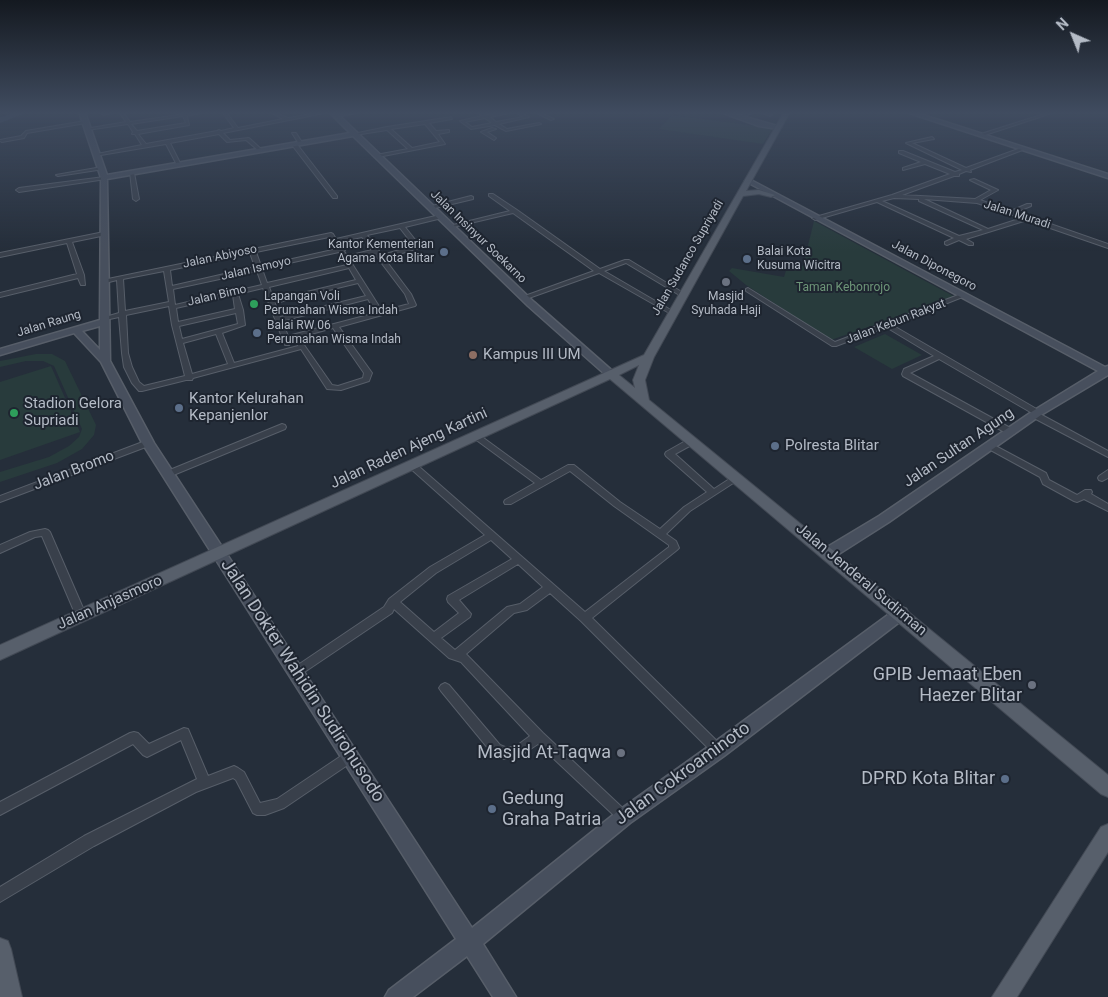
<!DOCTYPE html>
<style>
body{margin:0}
#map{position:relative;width:1108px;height:997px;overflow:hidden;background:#252e3a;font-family:Roboto,sans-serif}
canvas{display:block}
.north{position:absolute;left:1048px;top:10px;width:50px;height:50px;-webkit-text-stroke:4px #1e2530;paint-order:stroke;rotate:316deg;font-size:14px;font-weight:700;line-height:20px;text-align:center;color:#b4bbc6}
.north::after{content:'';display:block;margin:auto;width:18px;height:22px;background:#b4bbc6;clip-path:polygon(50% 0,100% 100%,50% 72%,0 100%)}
</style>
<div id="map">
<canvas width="1108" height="997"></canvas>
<div class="north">N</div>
</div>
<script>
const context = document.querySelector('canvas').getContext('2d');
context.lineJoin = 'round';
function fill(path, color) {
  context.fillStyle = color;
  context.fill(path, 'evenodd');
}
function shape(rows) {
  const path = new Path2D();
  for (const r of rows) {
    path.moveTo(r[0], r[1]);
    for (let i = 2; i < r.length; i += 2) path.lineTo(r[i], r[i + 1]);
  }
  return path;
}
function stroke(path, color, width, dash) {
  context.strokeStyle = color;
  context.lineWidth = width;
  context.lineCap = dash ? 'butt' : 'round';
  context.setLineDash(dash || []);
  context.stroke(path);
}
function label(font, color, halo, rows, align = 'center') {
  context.font = font + ' Roboto,sans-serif';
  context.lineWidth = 4;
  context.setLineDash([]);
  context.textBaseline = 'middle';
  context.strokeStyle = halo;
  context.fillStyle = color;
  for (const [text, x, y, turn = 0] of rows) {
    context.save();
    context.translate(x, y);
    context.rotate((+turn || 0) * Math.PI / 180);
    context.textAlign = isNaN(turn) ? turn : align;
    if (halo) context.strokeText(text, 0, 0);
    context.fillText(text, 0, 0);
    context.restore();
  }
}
fill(shape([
 [672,115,773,128,763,144,659,129],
 [814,221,955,297,831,340,746,285,729,271,732,268,784,277,788,264,803,266],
 [885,334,922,355,892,369,854,347],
 [36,354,52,354,65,361,96,425,94,435,82,449,57,463,0,482,0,472,49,457,69,446,79,437,82,429,54,366,43,361,26,361,0,367,0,361],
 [51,366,80,432,0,460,0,382]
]), '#283b3c');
fill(shape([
 [17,112,28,112,0,123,0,117,17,112]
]), '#3c4b62');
const street = shape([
 [110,112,117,112,104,115,102,114,110,112],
 [119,112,123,112,130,122,198,112,206,112,187,116,189,125,138,134,146,144,217,131,219,130,221,131,234,128,222,112,226,112,238,128,283,119,270,112,274,112,288,118,323,112,330,112,223,133,230,140,249,138,261,149,259,151,246,140,227,142,219,134,170,143,181,165,179,166,177,165,166,144,95,156,95,154,97,154,142,145,135,134,132,134,133,132,128,124,87,130,85,129,126,122,119,112],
 [183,116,186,123,137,131,131,124,183,116],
 [477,112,481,112,487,115,508,112,519,112,529,117,499,124,507,129,539,123,541,124,506,131,495,125,471,129,460,121,482,116,477,112],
 [515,112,523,117,496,122,490,117,515,112],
 [485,118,492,123,472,127,465,122,485,118],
 [534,112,539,112,554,119,551,120,534,112],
 [752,112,757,112,737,118,735,117,752,112],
 [758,112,763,112,772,115,770,116,758,112],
 [1050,112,1055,112,982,136,978,135,1050,112],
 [451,117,452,119,429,123,436,131,449,130,449,132,438,134,445,144,378,157,376,156,376,155,408,149,387,130,355,135,353,134,387,127,451,117],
 [425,124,440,142,412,148,391,129,425,124],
 [85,121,86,123,27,133,24,138,2,142,0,141,0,140,21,136,26,131,85,121],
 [492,128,496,129,487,132,496,138,494,140,481,132,492,128],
 [292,133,296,133,303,144,299,144,292,133],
 [932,137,934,139,912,143,966,168,1021,148,1025,149,970,170,971,172,966,171,959,174,959,176,954,176,902,195,975,199,991,190,970,180,974,179,998,190,980,200,1011,211,1027,204,1031,204,1031,206,1016,212,1108,244,1108,248,1027,220,966,239,973,243,973,245,969,245,959,240,947,245,945,244,945,242,954,238,877,202,815,220,812,218,892,195,950,174,925,164,903,170,903,168,921,162,899,153,899,151,903,151,955,172,962,170,906,143,932,137],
 [894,198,919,199,919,201,983,230,959,236,882,201,894,198],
 [924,199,977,203,1022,218,988,229,924,199],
 [292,143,296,143,337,196,337,198,333,198,292,145,292,143],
 [102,167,104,167,104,169,58,176,56,175,102,167],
 [130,172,134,173,139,199,136,201,133,199,130,172],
 [104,177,106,177,106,179,19,192,16,190,19,188,104,177],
 [489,194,493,194,517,210,600,269,625,260,629,260,685,294,685,296,681,296,626,263,604,271,676,313,675,314,671,314,599,273,526,299,522,299,522,297,594,271,513,213,449,228,449,226,510,211,489,196,489,194],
 [471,196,473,197,473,199,431,209,428,207,471,196],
 [440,215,443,217,442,218,405,227,420,246,420,248,384,258,411,294,416,305,415,306,339,327,372,373,369,381,341,390,327,389,301,349,193,378,192,380,186,380,142,391,139,391,132,383,124,367,122,353,119,317,105,320,102,318,119,313,117,280,105,283,103,282,103,280,331,233,333,234,336,239,440,215],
 [400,228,414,246,382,255,367,235,400,228],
 [329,237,337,249,261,266,256,252,329,237],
 [362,237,372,250,347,256,344,251,345,250,338,242,362,237],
 [339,252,347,265,267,283,262,269,339,252],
 [250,253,255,267,172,286,170,270,250,253],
 [374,253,405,294,409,304,382,311,349,259,374,253],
 [349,268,356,280,274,300,269,287,349,268],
 [164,271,169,302,125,311,123,279,164,271],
 [257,271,262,285,175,305,173,289,257,271],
 [358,283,366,296,280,317,275,303,358,283],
 [263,288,285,345,289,345,290,344,289,340,333,328,364,373,363,378,338,386,332,385,302,342,300,341,297,343,298,346,234,363,222,333,245,325,243,310,238,294,263,288],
 [233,295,235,309,178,322,176,308,233,295],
 [368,299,376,313,288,336,282,321,368,299],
 [169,306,172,325,185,376,144,386,139,382,132,367,128,353,126,315,169,306],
 [236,313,238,324,182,339,179,326,236,313],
 [216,334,228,364,192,374,183,343,216,334],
 [104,232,106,233,106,235,72,242,84,275,85,285,81,285,78,278,0,297,0,293,77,274,67,243,0,257,0,253,104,232],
 [748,288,835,342,961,294,965,294,965,296,892,325,1040,411,1040,414,1108,451,1108,457,1032,417,1032,413,939,359,910,373,1014,430,1015,432,1014,434,1008,434,903,376,902,374,904,369,934,356,886,327,836,346,832,346,746,291,746,289,748,288],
 [282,424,285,425,286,427,285,429,171,476,168,477,164,474,165,472,282,424],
 [478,434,541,480,568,465,574,465,620,502,660,529,684,507,707,492,666,456,665,454,666,452,689,439,695,439,696,441,695,443,675,454,714,489,734,476,740,476,741,478,690,511,666,534,676,541,679,548,677,550,592,618,722,746,724,750,722,754,718,756,714,754,581,621,550,593,527,610,514,613,466,654,543,733,628,813,630,817,628,821,624,823,620,821,538,744,517,758,504,759,492,753,441,691,439,688,441,685,445,683,449,685,500,745,505,747,515,747,530,736,461,662,449,658,394,609,392,613,300,675,296,677,292,675,291,672,292,669,384,607,389,599,430,567,485,535,410,468,409,466,410,464,416,464,585,612,669,547,669,545,614,506,570,471,511,504,505,504,504,502,505,500,535,483,475,439,474,437,475,435,478,434],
 [491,540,512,559,448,596,447,599,448,602,459,613,434,632,400,602,436,573,491,540],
 [518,564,543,587,520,604,507,607,455,650,441,638,470,617,471,614,459,600,518,564],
 [148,440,151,441,152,443,151,445,0,502,0,496,148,440],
 [990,443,1046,473,1049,480,1077,495,1085,490,1091,490,1092,492,1091,494,1108,504,1108,511,1084,499,1077,502,1074,501,1043,484,1040,477,987,448,986,446,987,444,990,443],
 [1108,470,1108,478,1102,481,1099,480,1098,478,1099,476,1108,470],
 [45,529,48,530,50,532,86,615,85,618,81,619,77,618,42,536,35,537,0,553,0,545,30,532,45,529],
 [184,728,188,729,208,776,234,766,238,768,244,772,260,803,277,799,347,752,351,750,355,752,357,756,355,760,284,808,265,815,257,815,253,813,236,780,233,778,196,792,94,846,0,902,0,887,84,836,197,779,181,740,147,757,143,755,133,744,0,815,0,802,130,733,134,732,138,733,149,744,184,728]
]);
const secondary = shape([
 [79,112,85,112,107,175,350,133,329,112,360,112,340,116,534,302,617,375,612,378,608,377,528,306,353,136,107,179,110,361,154,443,472,928,618,811,712,744,896,609,901,607,906,609,908,613,906,617,724,756,630,823,483,944,516,997,493,997,467,956,413,997,385,997,389,990,456,939,142,443,101,362,74,333,0,355,0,349,100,320,101,178,79,112],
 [100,326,100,350,82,331,100,326],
 [720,112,728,112,781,127,778,129,759,126,720,112],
 [906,112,914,112,1108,174,1108,178,906,112],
 [749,179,1105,367,1108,366,1108,375,1041,415,889,522,834,557,824,557,822,553,824,549,879,516,1033,411,1098,371,747,182,745,181,749,179]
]);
const primary = shape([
 [784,112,790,112,746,191,759,190,775,195,771,197,759,194,743,196,654,357,645,380,649,400,1108,775,1108,797,1101,794,610,379,0,660,0,645,644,355,784,112],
 [639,365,633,380,635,388,619,375,639,365],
 [1108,824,1108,852,1017,997,992,997,1101,827,1108,824],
 [0,938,8,941,11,949,22,997,0,997,0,938]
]);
stroke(street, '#575e69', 2);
stroke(secondary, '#575e69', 3);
stroke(primary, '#424954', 2);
fill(street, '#39404b');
fill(secondary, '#474f5d');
fill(primary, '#575f6b');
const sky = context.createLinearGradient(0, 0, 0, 251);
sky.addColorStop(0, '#141920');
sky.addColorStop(0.45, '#404c60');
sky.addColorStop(1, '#404c6000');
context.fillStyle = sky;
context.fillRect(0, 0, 1108, 251);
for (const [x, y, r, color] of [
 [444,252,5,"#5c6f8a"],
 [747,259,5,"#5c6f8a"],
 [726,282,5,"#6b7280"],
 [254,304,5,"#2e9e5b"],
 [257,333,5,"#5c6f8a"],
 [473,355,5,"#8d6e63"],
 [179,408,5,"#5c6f8a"],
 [14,413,5,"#2e9e5b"],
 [775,446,5,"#5c6f8a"],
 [1032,685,5,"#6b7280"],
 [621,753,5,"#6b7280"],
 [1005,779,5,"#5c6f8a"],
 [492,809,5,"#5c6f8a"]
]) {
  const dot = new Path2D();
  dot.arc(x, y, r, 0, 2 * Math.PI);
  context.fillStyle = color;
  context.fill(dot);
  stroke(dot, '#1e2530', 2);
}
label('12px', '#b4bbc6', '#1e2530', [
 ["Jalan Muradi",1017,215,18],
 ["Jalan Insinyur Soekarno",478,237,44],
 ["Jalan Abiyoso",220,257,-12],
 ["Jalan Sudanco Supriyadi",688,258,-60],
 ["Jalan Diponegoro",934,266,28],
 ["Jalan Ismoyo",256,269,-13],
 ["Jalan Bimo",217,296,-13],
 ["Jalan Kebun Rakyat",896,322,-21],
 ["Jalan Raung",49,324,-17]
]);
label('12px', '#b4bbc6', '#1e2530', [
 ["Kantor Kementerian",434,245,"right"],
 ["Agama Kota Blitar",434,259,"right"],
 ["Balai Kota",757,252],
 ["Kusuma Wicitra",757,266],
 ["Lapangan Voli",264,297],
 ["Perumahan Wisma Indah",264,311],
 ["Masjid",726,297,"center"],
 ["Syuhada Haji",726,311,"center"],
 ["Balai RW 06",267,326],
 ["Perumahan Wisma Indah",267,340]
], 'left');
label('12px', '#6d9578', '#1e2530', [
 ["Taman Kebonrojo",843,288]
]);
label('15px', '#b4bbc6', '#1e2530', [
 ["Kampus III UM",483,355],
 ["Kantor Kelurahan",189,399],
 ["Kepanjenlor",189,416],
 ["Stadion Gelora",24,404],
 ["Supriadi",24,421],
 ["Polresta Blitar",785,446]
], 'left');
label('15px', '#b4bbc6', '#1e2530', [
 ["Jalan Sultan Agung",959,448,-34],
 ["Jalan Raden Ajeng Kartini",409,449,-25],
 ["Jalan Bromo",74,471,-21],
 ["Jalan Jenderal Sudirman",861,580,40],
 ["Jalan Anjasmoro",110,603,-24]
]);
label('18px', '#b4bbc6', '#1e2530', [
 ["GPIB Jemaat Eben",1022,675],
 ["Haezer Blitar",1022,696],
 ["Masjid At-Taqwa",611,753],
 ["DPRD Kota Blitar",995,779],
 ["Gedung",502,799,"left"],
 ["Graha Patria",502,820,"left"]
], 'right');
label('18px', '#b4bbc6', '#1e2530', [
 ["Jalan Dokter Wahidin Sudirohusodo",302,681,57],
 ["Jalan Cokroaminoto",683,774,-36]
]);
</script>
